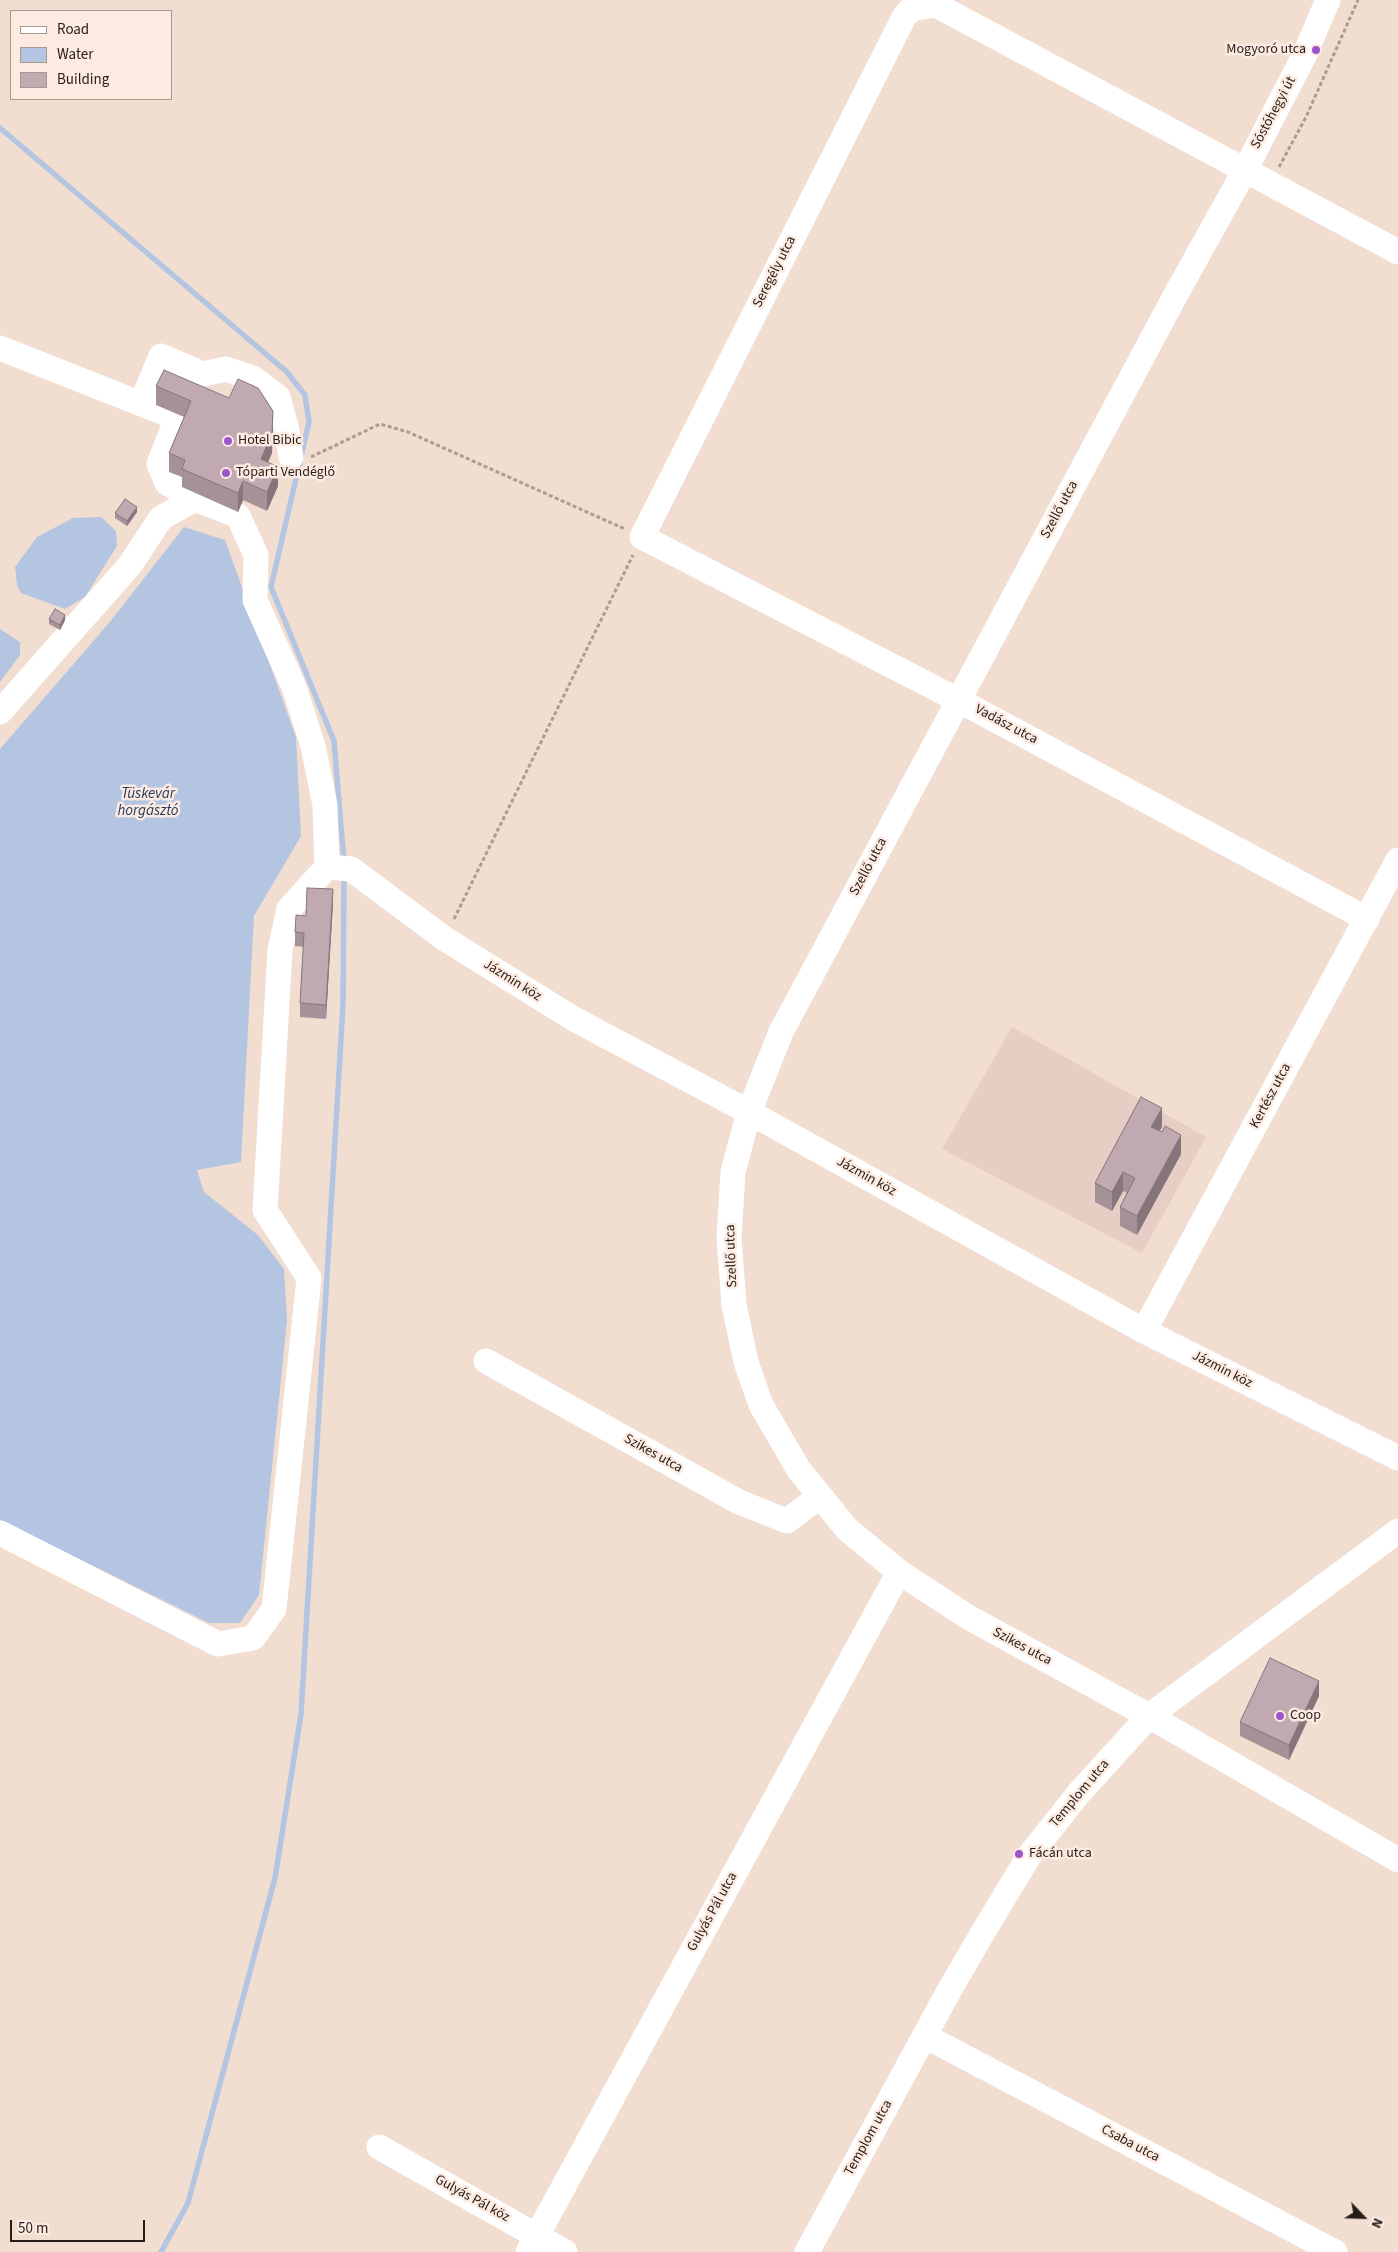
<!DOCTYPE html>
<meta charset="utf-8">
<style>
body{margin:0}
#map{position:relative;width:1398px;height:2252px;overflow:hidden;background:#f2ddd1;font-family:"Source Sans 3",sans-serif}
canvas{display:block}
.legend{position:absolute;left:10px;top:10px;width:162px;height:90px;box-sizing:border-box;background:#fdebe1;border:1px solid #a79991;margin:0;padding:6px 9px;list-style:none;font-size:15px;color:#251d19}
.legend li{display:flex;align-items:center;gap:10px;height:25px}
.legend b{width:25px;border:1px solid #a79991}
.north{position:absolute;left:1338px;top:2192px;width:50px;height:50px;-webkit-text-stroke:4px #fdebe1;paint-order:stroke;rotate:114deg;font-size:14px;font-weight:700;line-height:20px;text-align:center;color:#251d19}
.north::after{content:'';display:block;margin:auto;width:18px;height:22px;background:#251d19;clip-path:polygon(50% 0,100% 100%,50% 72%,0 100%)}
.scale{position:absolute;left:10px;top:2220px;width:135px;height:22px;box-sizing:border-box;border:2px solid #251d19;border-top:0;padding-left:6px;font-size:15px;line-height:18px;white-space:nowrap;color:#251d19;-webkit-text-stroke:4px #fdebe1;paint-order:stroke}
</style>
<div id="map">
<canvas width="1398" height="2252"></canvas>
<ul class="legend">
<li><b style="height:6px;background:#fff"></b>Road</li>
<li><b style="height:14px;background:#b4c5e1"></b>Water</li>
<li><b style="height:14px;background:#c0a9b1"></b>Building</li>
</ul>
<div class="north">N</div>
<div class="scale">50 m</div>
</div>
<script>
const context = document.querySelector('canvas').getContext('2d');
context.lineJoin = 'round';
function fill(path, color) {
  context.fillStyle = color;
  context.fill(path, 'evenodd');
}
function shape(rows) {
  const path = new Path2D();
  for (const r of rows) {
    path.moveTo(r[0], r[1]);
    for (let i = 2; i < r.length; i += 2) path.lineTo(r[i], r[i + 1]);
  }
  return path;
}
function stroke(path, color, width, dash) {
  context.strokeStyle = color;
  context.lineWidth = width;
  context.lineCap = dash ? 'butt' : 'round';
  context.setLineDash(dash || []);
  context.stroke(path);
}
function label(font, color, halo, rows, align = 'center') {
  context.font = font + ' "Source Sans 3",sans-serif';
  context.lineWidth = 5;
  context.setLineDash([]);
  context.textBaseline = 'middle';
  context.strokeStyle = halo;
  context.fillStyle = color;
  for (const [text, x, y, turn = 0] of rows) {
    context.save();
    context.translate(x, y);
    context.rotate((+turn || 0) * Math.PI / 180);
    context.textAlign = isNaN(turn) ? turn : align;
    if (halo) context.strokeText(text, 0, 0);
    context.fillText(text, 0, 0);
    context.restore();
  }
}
fill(shape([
 [1012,1027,1206,1137,1142,1253,942,1149]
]), '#e7cec5');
fill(shape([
 [101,517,116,531,117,546,85,597,65,609,21,593,17,585,15,567,37,537,73,518],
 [184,527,225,540,296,737,301,836,254,916,241,1162,197,1170,204,1192,258,1235,284,1269,287,1320,259,1595,240,1623,209,1623,0,1520,0,749,109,623],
 [0,629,20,642,20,655,0,682]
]), '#b4c5e1');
stroke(shape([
 [0,128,287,372,305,395,309,422,271,587,334,741,344,862],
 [161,2252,188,2203,275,1878,301,1714,343,1005,344,873]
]), '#b4c5e1', 5.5);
stroke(shape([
 [1279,167,1306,117,1358,0],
 [311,457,380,424,408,432,625,529],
 [454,919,633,555]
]), '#ac9c92', 3, [4, 2.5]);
stroke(shape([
 [1328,0,1304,56,1245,170,1175,296,781,1032,749,1112,733,1172,729,1238,734,1305,746,1362,761,1405,799,1470,847,1529,899,1572,968,1617,1149,1716,1398,1860],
 [911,9,904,17,642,537,958,700,1367,919],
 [911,9,936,5,1398,252],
 [0,348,177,418,159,464,167,483,195,499],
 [141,404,161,356,203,374,226,369,253,378,278,397,286,426,291,457],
 [0,712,130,565,161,518,195,499,238,516,256,555,255,600,294,687,313,746,325,805,327,867,289,909,280,950,265,1210,309,1278,274,1609,253,1638,218,1644,0,1533],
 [327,867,351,869,445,939,574,1019,749,1112,1144,1331,1398,1458],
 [1144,1331,1398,860],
 [486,1361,739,1502,787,1521,820,1496],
 [925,2036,1335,2252],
 [379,2147,565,2252],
 [528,2252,899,1572],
 [807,2252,950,1989,985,1929,1029,1856,1079,1793,1149,1716,1398,1531]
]), '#fff', 25);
fill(shape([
 [156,386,273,430,272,453,268,462,278,486,267,511,243,500,238,512,182,487,182,477,169,472,169,453,184,417,156,405],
 [137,512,127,526,115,518,115,513],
 [49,619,65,620,60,630,49,624],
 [333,903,326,1019,300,1017,300,1003,304,947,295,946,295,932,306,916],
 [1162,1127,1159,1131,1181,1154,1137,1235,1120,1226,1120,1207,1127,1193,1123,1191,1112,1211,1095,1202,1095,1183],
 [1319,1696,1289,1760,1240,1736,1240,1722]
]), '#a59198');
fill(shape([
 [273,411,272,453,261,478,261,459],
 [278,467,278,486,267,511,267,492],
 [243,481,243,500,238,512,238,493],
 [137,507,137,512,127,526,127,521],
 [65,615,65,620,60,630,60,625],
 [333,889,333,903,326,1019,326,1005],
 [1162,1108,1162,1127,1151,1146,1151,1127],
 [1181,1135,1181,1154,1137,1235,1137,1216],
 [1123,1172,1123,1191,1112,1211,1112,1192],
 [1319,1681,1319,1696,1289,1760,1289,1745]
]), '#86767c');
const building = shape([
 [164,370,229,398,238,379,258,388,273,411,272,434,261,459,278,467,267,492,243,481,238,493,182,469,185,460,169,453,191,401,156,386,164,370],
 [125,499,137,507,127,521,115,513,125,499],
 [55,609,65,615,60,625,49,619,55,609],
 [307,888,333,889,326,1005,300,1003,304,933,295,932,296,915,306,916,307,888],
 [1141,1097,1162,1108,1151,1127,1162,1132,1165,1126,1181,1135,1137,1216,1120,1207,1135,1178,1123,1172,1112,1192,1095,1183,1141,1097],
 [1270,1658,1319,1681,1289,1745,1240,1722,1270,1658]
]);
fill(building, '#c0a9b1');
stroke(building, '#86767c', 1);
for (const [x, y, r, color] of [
 [1316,50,5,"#9c56ca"],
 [228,441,5,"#9c56ca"],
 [226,473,5,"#9c56ca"],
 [1280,1716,5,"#9c56ca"],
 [1019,1854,5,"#9c56ca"]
]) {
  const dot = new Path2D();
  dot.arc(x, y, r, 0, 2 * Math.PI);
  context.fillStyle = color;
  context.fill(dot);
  stroke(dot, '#fdebe1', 2);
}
label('14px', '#251d19', '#fdebe1', [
 ["Mogyoró utca",1306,50,"right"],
 ["Hotel Bibic",238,441],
 ["Tóparti Vendéglő",236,473],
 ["Coop",1290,1716],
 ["Fácán utca",1029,1854]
], 'left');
label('14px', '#251d19', '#fdebe1', [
 ["Sóstóhegyi út",1274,113,-62],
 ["Seregély utca",775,272,-63],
 ["Szellő utca",1060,510,-62],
 ["Vadász utca",1006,725,28],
 ["Szellő utca",869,867,-62],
 ["Jázmin köz",512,981,32],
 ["Kertész utca",1271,1096,-62],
 ["Jázmin köz",866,1177,29],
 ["Szellő utca",732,1256,-92],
 ["Jázmin köz",1222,1370,27],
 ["Szikes utca",653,1454,29],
 ["Szikes utca",1022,1647,28],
 ["Templom utca",1080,1794,-50],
 ["Gulyás Pál utca",713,1912,-61],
 ["Templom utca",869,2138,-61],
 ["Csaba utca",1130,2144,28],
 ["Gulyás Pál köz",472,2199,29]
]);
label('italic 15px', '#22395f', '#fdebe1', [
 ["Tüskevár",148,795],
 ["horgásztó",148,812]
]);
</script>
